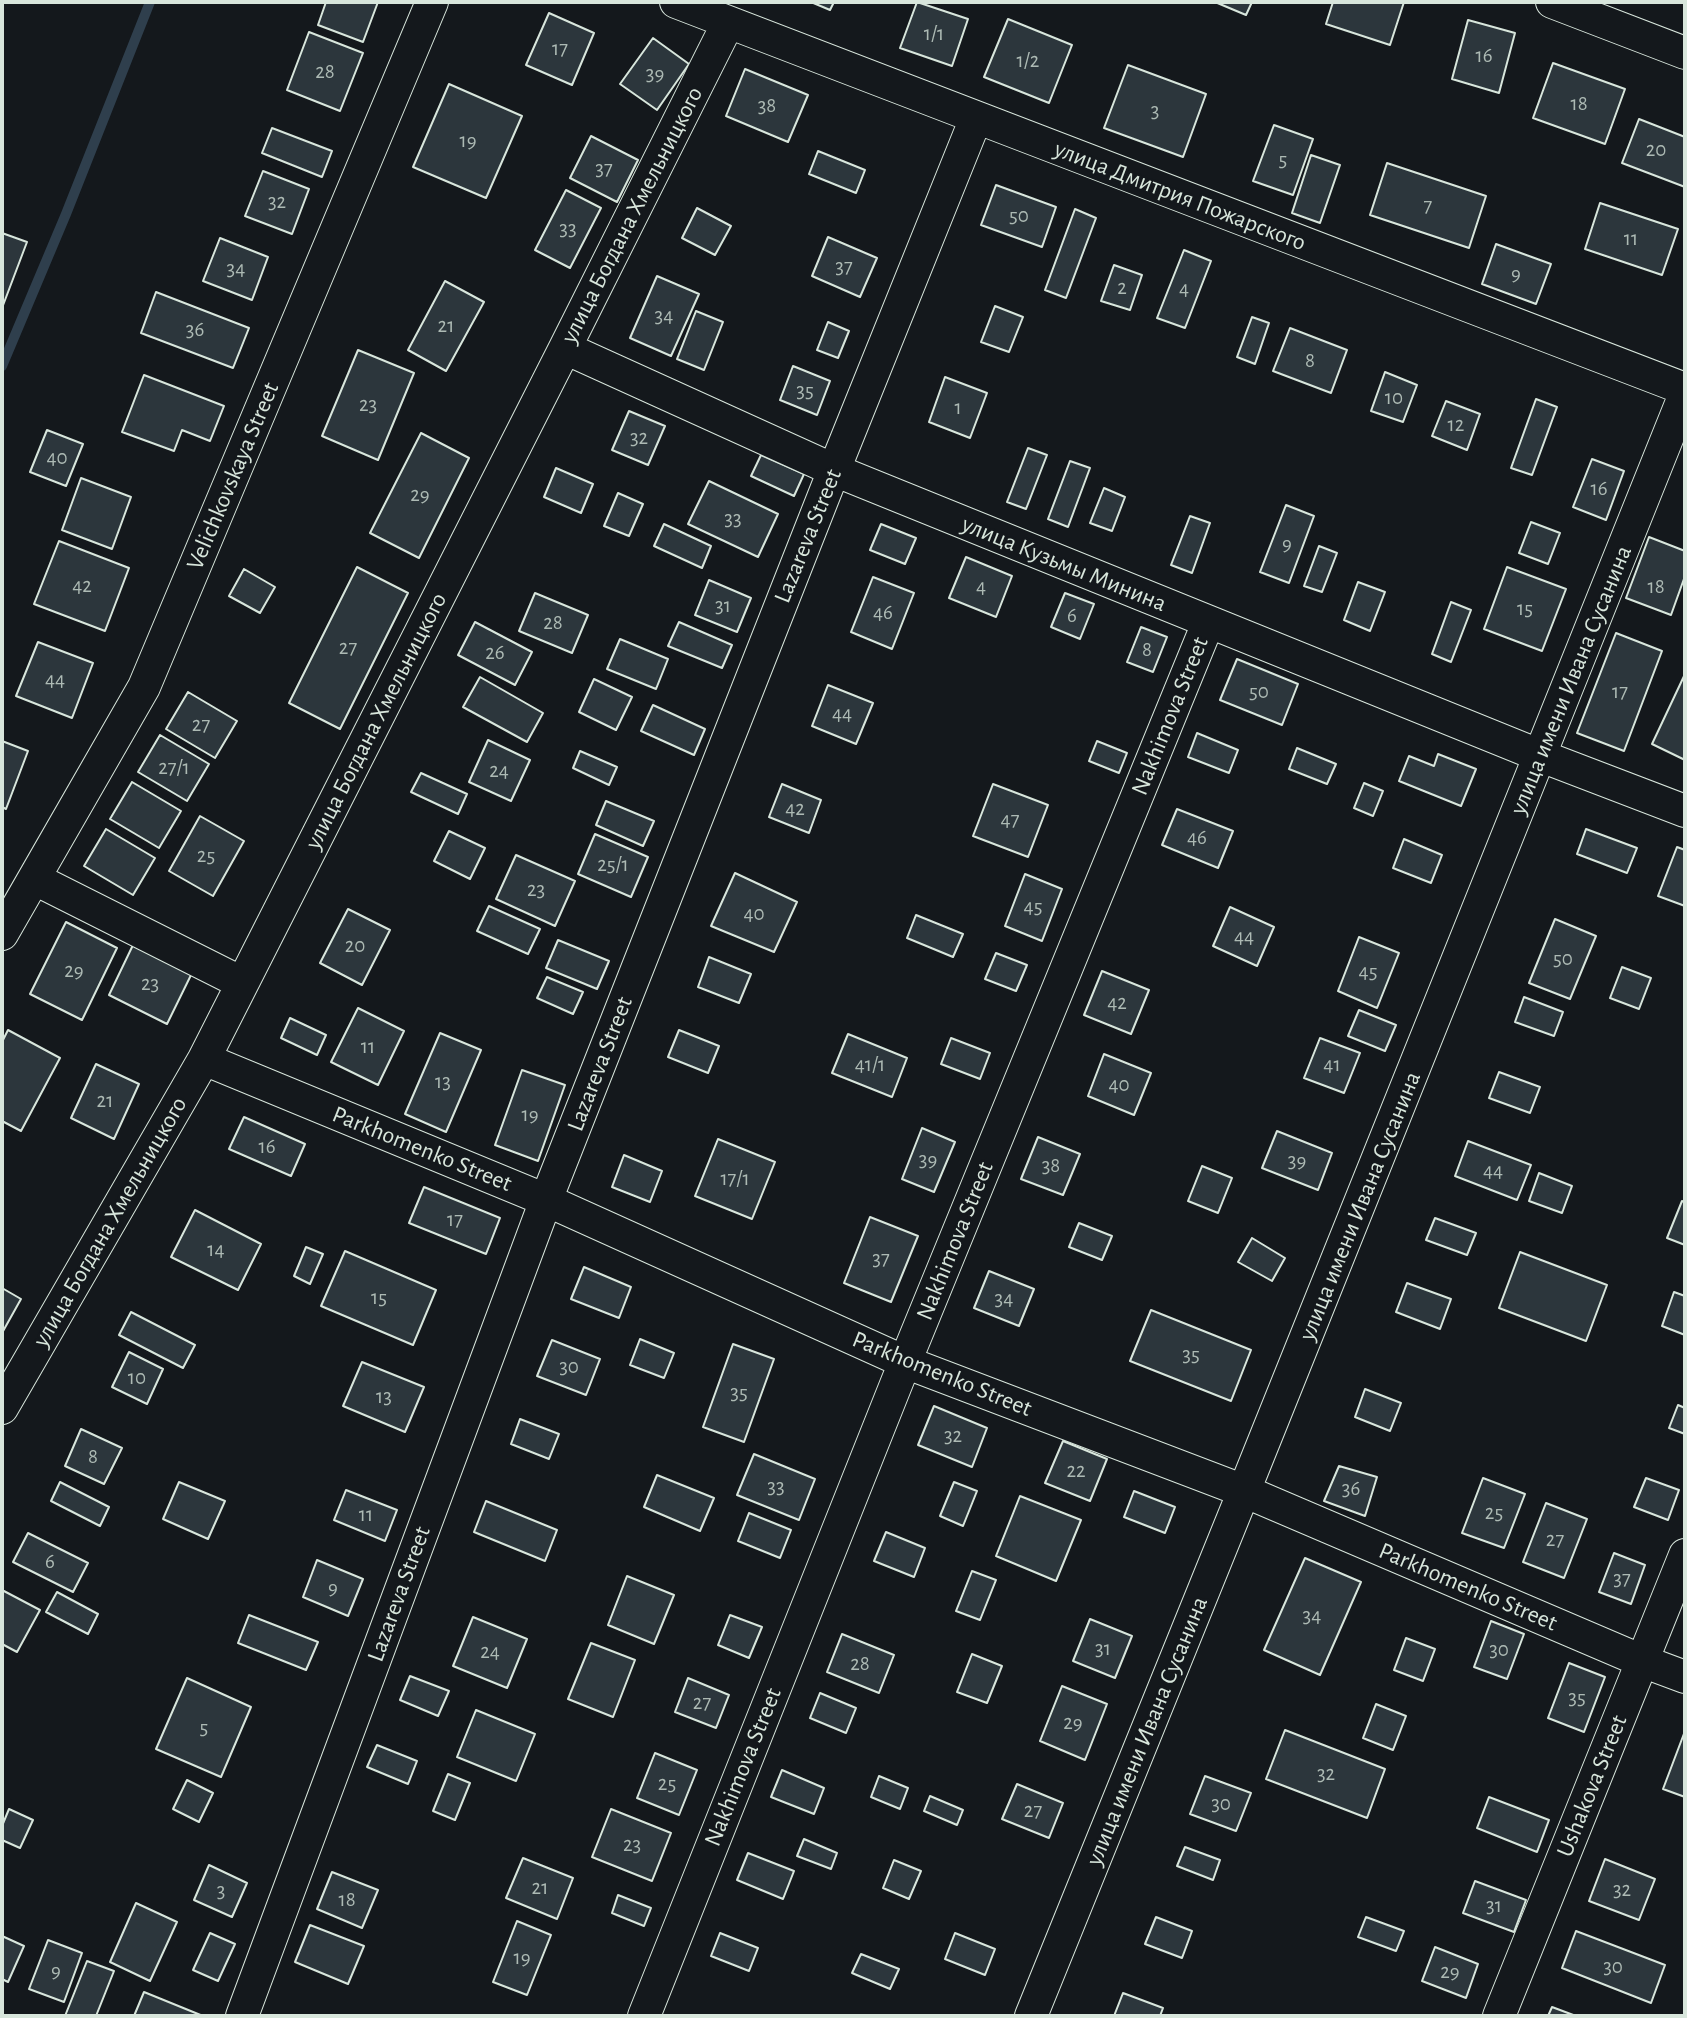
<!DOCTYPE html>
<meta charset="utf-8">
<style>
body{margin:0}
#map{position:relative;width:1687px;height:2018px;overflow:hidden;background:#14181c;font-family:"Alegreya Sans",sans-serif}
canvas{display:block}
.frame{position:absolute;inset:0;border:4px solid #d8e6dc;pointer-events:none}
</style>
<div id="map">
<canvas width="1687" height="2018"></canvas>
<div class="frame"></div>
</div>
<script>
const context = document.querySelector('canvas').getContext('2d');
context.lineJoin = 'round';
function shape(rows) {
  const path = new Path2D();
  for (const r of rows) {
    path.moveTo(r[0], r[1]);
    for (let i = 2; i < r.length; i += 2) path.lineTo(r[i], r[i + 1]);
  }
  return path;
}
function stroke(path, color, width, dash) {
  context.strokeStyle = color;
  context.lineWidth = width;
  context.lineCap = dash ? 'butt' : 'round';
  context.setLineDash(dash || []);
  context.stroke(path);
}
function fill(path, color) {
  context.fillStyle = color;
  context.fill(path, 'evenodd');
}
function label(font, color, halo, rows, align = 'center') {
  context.font = font + ' "Alegreya Sans",sans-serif';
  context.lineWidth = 5;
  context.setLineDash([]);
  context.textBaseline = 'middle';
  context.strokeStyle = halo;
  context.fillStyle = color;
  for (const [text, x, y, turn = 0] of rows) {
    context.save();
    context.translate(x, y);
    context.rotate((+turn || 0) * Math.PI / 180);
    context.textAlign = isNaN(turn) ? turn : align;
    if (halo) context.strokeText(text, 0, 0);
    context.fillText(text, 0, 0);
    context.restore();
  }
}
stroke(shape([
 [2,366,66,214,150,2]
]), '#2f3f4d', 10);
const building = shape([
 [326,2,378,2,363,42,318,25,326,2],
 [811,2,834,2,830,10,811,2],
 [917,2,968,19,952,66,900,48,917,2],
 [1215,2,1252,2,1246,15,1215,2],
 [1333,2,1404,2,1390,45,1326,24,1333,2],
 [549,13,594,33,572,85,526,65,549,13],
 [1008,19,1072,45,1049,103,984,77,1008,19],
 [1468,20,1515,33,1499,93,1452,79,1468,20],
 [309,32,363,53,340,111,287,90,309,32],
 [653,38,689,64,657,110,620,84,653,38],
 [1553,63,1625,89,1605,144,1533,118,1553,63],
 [1128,65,1206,94,1183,157,1104,128,1128,65],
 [745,69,808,95,788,142,726,116,745,69],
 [449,84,522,116,486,198,413,167,449,84],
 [1639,119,1685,137,1685,187,1622,163,1639,119],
 [1274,125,1313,139,1293,195,1253,181,1274,125],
 [272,128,332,151,322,177,262,153,272,128],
 [591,136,638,160,617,202,570,178,591,136],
 [818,151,865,170,856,193,809,174,818,151],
 [1311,155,1340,165,1320,223,1292,213,1311,155],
 [1387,163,1486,196,1469,248,1370,215,1387,163],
 [263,171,309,189,292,234,245,216,263,171],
 [996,185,1056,207,1042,247,981,225,996,185],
 [566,190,601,208,570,268,535,250,566,190],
 [1600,203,1678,229,1662,275,1585,249,1600,203],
 [697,208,731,226,715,255,682,238,697,208],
 [1075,209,1096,218,1066,298,1045,290,1075,209],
 [2,233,27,242,2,308,2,233],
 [828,237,877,258,860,297,812,276,828,237],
 [220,238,268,257,252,300,203,281,220,238],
 [1496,244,1551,264,1536,304,1482,284,1496,244],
 [1184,250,1211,261,1185,328,1157,318,1184,250],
 [1114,265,1142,275,1130,310,1101,301,1114,265],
 [657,276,699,294,671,356,630,338,657,276],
 [445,281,484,302,446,371,408,350,445,281],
 [156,292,249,328,233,368,141,333,156,292],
 [995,306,1023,317,1009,352,981,342,995,306],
 [696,311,723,322,704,370,677,359,696,311],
 [1252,317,1269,323,1255,364,1237,357,1252,317],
 [828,322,849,331,838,358,817,350,828,322],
 [1290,328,1347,350,1331,393,1273,371,1290,328],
 [358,350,414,373,378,460,322,436,358,350],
 [793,366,830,381,817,415,780,400,793,366],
 [1385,372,1417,385,1403,422,1371,411,1385,372],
 [144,375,224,406,210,441,182,430,174,451,122,432,144,375],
 [945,377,987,393,970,438,929,422,945,377],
 [1536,399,1557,407,1532,475,1511,468,1536,399],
 [1446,401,1480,414,1467,450,1432,436,1446,401],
 [629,411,665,426,648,465,612,450,629,411],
 [47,430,83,444,66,486,30,472,47,430],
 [421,433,469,458,419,558,370,533,421,433],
 [1028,448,1047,455,1026,509,1007,502,1028,448],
 [761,455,804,474,794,496,751,476,761,455],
 [1592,459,1624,471,1606,520,1573,507,1592,459],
 [1070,461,1090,468,1068,527,1048,519,1070,461],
 [556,468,593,484,581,513,544,497,556,468],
 [81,478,131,497,112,549,62,530,81,478],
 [709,481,778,514,758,557,688,524,709,481],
 [1104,488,1125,497,1112,531,1090,523,1104,488],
 [618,493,643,504,629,536,604,526,618,493],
 [1286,505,1314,516,1289,583,1260,572,1286,505],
 [1190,516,1210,523,1192,573,1171,565,1190,516],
 [1531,522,1560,533,1548,564,1519,553,1531,522],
 [664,524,711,546,702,568,654,546,664,524],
 [881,524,916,538,905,564,870,550,881,524],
 [1649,537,1685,551,1685,576,1671,615,1626,598,1649,537],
 [59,541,129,568,105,631,34,604,59,541],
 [1319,546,1337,553,1322,592,1304,586,1319,546],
 [966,557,1012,576,996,617,949,598,966,557],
 [357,567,408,593,340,729,289,703,357,567],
 [1507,567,1566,589,1542,651,1484,629,1507,567],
 [244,569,275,587,260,613,229,596,244,569],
 [873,577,914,593,892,649,851,632,873,577],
 [709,580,751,598,737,632,695,615,709,580],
 [1358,582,1385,592,1370,631,1344,620,1358,582],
 [535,593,588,615,572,653,519,631,535,593],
 [1065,593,1094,604,1080,639,1051,627,1065,593],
 [1451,602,1471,610,1451,662,1432,654,1451,602],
 [475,622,532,652,515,685,458,655,475,622],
 [679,622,732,645,722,668,668,646,679,622],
 [1141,627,1167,637,1153,672,1127,662,1141,627],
 [1616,633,1662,651,1624,751,1577,733,1616,633],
 [620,639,668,659,656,689,607,669,620,639],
 [38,642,93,663,72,718,16,696,38,642],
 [1237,659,1298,684,1282,725,1220,700,1237,659],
 [1685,674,1685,760,1652,744,1685,674],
 [480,677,543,713,527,742,463,707,480,677],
 [594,679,632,697,616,730,579,712,594,679],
 [828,685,873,703,856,744,812,726,828,685],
 [188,692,237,721,215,758,166,729,188,692],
 [653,705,705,729,694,755,641,731,653,705],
 [1197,733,1238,750,1229,773,1188,757,1197,733],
 [160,735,209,764,187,801,138,772,160,735],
 [488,740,530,760,511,801,469,782,488,740],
 [2,741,28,751,6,809,2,807,2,741],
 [1097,741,1127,753,1119,773,1089,761,1097,741],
 [1297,748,1336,764,1327,784,1289,769,1297,748],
 [580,751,617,767,609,785,573,768,580,751],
 [1438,754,1476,769,1461,806,1399,781,1409,756,1434,766,1438,754],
 [421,773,467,794,458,814,411,792,421,773],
 [132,782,181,811,159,848,110,819,132,782],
 [1364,783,1383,791,1373,816,1354,808,1364,783],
 [782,784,821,800,809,833,769,817,782,784],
 [993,784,1048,805,1028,857,973,836,993,784],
 [606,801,654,821,643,846,596,825,606,801],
 [1177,809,1233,831,1218,868,1162,845,1177,809],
 [200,816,244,841,213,896,169,871,200,816],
 [106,829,155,858,133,895,84,866,106,829],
 [1586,829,1637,848,1627,873,1577,854,1586,829],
 [449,831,485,848,470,879,434,861,449,831],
 [595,834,648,857,631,897,578,874,595,834],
 [1404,839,1442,855,1431,883,1393,868,1404,839],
 [1677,847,1685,850,1685,906,1658,896,1677,847],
 [516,855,575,881,555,926,496,899,516,855],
 [735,873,797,902,774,952,711,926,735,873],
 [1025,874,1062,889,1042,941,1005,926,1025,874],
 [489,906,540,929,528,954,477,931,489,906],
 [1230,907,1274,927,1257,966,1213,946,1230,907],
 [348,909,390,930,362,985,320,963,348,909],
 [916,915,963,934,953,957,907,938,916,915],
 [1555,919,1596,936,1570,999,1529,983,1555,919],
 [66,922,117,948,82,1020,30,994,66,922],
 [1359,937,1399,953,1377,1008,1338,991,1359,937],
 [558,940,609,961,597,989,546,968,558,940],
 [133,945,192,973,167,1024,109,995,133,945],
 [996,953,1027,965,1016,991,985,979,996,953],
 [709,957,751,974,739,1003,698,987,709,957],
 [1622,967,1651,978,1639,1009,1610,998,1622,967],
 [1102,971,1149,990,1131,1034,1084,1015,1102,971],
 [547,977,583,992,573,1014,537,998,547,977],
 [1524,997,1563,1012,1554,1036,1515,1022,1524,997],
 [358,1008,404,1031,378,1085,331,1062,358,1008],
 [1359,1010,1396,1025,1385,1051,1348,1036,1359,1010],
 [290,1018,326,1035,317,1055,281,1038,290,1018],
 [8,1030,60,1058,21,1131,2,1121,2,1042,8,1030],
 [679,1030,719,1046,708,1073,668,1057,679,1030],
 [440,1033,481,1050,446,1132,405,1114,440,1033],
 [848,1034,907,1058,892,1097,832,1073,848,1034],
 [951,1038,990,1053,980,1079,941,1064,951,1038],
 [1320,1038,1360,1053,1344,1093,1304,1078,1320,1038],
 [1104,1054,1151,1073,1134,1115,1088,1096,1104,1054],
 [96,1064,139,1084,114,1139,71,1118,96,1064],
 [522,1070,565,1085,538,1161,495,1145,522,1070],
 [1499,1072,1540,1087,1530,1113,1489,1098,1499,1072],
 [244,1117,305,1144,291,1176,229,1149,244,1117],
 [922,1128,955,1142,934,1192,902,1179,922,1128],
 [1277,1131,1332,1153,1318,1190,1262,1168,1277,1131],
 [1038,1137,1080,1154,1063,1195,1021,1179,1038,1137],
 [718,1139,775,1162,752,1219,695,1196,718,1139],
 [1468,1141,1531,1165,1517,1200,1455,1176,1468,1141],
 [624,1155,662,1171,650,1202,612,1187,624,1155],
 [1202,1166,1232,1178,1218,1213,1188,1201,1202,1166],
 [1539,1173,1572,1186,1562,1213,1529,1201,1539,1173],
 [424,1187,500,1218,486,1254,409,1223,424,1187],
 [1682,1201,1685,1202,1685,1245,1667,1238,1682,1201],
 [195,1210,261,1244,238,1290,171,1257,195,1210],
 [870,1217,918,1236,891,1302,844,1283,870,1217],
 [1435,1218,1476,1233,1467,1255,1426,1240,1435,1218],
 [1079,1223,1112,1236,1102,1260,1069,1247,1079,1223],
 [1252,1238,1285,1258,1272,1281,1238,1262,1252,1238],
 [306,1247,323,1254,310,1284,294,1276,306,1247],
 [345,1251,436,1290,413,1345,321,1306,345,1251],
 [1520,1252,1607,1285,1586,1341,1499,1308,1520,1252],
 [584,1267,631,1287,619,1318,571,1299,584,1267],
 [989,1271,1034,1289,1019,1326,974,1308,989,1271],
 [1407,1283,1451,1299,1440,1329,1396,1312,1407,1283],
 [2,1288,21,1299,2,1333,2,1288],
 [1674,1292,1685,1296,1685,1335,1662,1326,1674,1292],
 [1151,1310,1251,1350,1231,1401,1130,1361,1151,1310],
 [131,1312,195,1345,183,1368,119,1335,131,1312],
 [640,1339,674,1353,664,1378,630,1365,640,1339],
 [552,1340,600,1359,586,1395,537,1376,552,1340],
 [733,1344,774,1359,744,1442,703,1427,733,1344],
 [129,1352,163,1369,147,1404,112,1387,129,1352],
 [362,1362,424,1387,405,1432,343,1406,362,1362],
 [1365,1389,1401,1403,1390,1431,1355,1417,1365,1389],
 [1678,1405,1685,1408,1685,1434,1669,1428,1678,1405],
 [934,1406,987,1428,972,1467,918,1445,934,1406],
 [520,1419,559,1434,549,1459,511,1444,520,1419],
 [81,1429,122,1448,104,1484,65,1466,81,1429],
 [1063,1441,1107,1459,1090,1501,1045,1483,1063,1441],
 [754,1454,815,1479,799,1520,737,1495,754,1454],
 [1339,1466,1377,1477,1365,1516,1324,1501,1339,1466],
 [657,1475,714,1498,700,1531,644,1507,657,1475],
 [1483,1478,1525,1494,1504,1548,1462,1533,1483,1478],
 [1646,1478,1679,1490,1668,1520,1634,1507,1646,1478],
 [60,1482,109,1507,100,1526,51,1501,60,1482],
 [179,1482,225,1501,208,1539,163,1519,179,1482],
 [954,1482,977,1491,963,1526,940,1516,954,1482],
 [346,1490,397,1510,385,1541,334,1520,346,1490],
 [1134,1491,1175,1507,1165,1533,1124,1517,1134,1491],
 [1020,1496,1081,1520,1056,1581,996,1556,1020,1496],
 [486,1501,557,1530,545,1561,474,1532,486,1501],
 [1546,1503,1587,1519,1564,1578,1523,1562,1546,1503],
 [749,1513,791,1530,780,1558,738,1541,749,1513],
 [886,1532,925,1548,914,1577,874,1561,886,1532],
 [28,1533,88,1563,73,1592,13,1562,28,1533],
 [1614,1553,1645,1565,1631,1604,1599,1592,1614,1553],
 [1305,1558,1361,1582,1320,1675,1264,1650,1305,1558],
 [317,1560,363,1579,348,1616,303,1597,317,1560],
 [972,1571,996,1580,980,1620,956,1611,972,1571],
 [627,1576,674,1595,654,1644,608,1625,627,1576],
 [2,1590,40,1610,17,1652,2,1644,2,1590],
 [57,1592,98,1614,88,1634,46,1612,57,1592],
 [249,1615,318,1642,306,1670,238,1643,249,1615],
 [730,1615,762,1627,749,1658,718,1645,730,1615],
 [473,1617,527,1639,507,1688,453,1666,473,1617],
 [1090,1619,1132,1636,1115,1678,1073,1661,1090,1619],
 [1491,1621,1524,1634,1507,1679,1474,1667,1491,1621],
 [842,1634,894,1655,879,1693,827,1672,842,1634],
 [1406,1638,1435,1649,1423,1681,1394,1670,1406,1638],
 [591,1643,635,1660,613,1717,568,1699,591,1643],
 [972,1654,1002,1666,987,1703,957,1692,972,1654],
 [1569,1663,1605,1677,1584,1732,1548,1718,1569,1663],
 [410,1676,449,1691,438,1716,400,1700,410,1676],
 [187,1678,251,1707,221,1777,156,1749,187,1678],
 [688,1678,729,1695,716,1728,675,1712,688,1678],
 [1062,1686,1107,1704,1085,1760,1040,1741,1062,1686],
 [820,1693,856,1708,846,1733,810,1718,820,1693],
 [1376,1704,1406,1716,1393,1750,1363,1738,1376,1704],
 [476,1710,535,1734,516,1781,457,1757,476,1710],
 [1285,1730,1385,1769,1367,1818,1266,1779,1285,1730],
 [1685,1731,1685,1797,1663,1789,1685,1731],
 [377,1745,417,1761,408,1784,367,1767,377,1745],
 [655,1753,697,1770,679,1815,637,1798,655,1753],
 [782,1770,824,1788,814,1814,771,1797,782,1770],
 [448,1774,470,1783,455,1820,433,1811,448,1774],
 [879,1776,908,1788,900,1809,871,1797,879,1776],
 [1205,1776,1251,1793,1236,1831,1190,1814,1205,1776],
 [187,1780,213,1793,199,1822,173,1809,187,1780],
 [1017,1784,1063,1803,1049,1838,1002,1819,1017,1784],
 [930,1796,963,1810,957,1825,924,1811,930,1796],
 [1489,1797,1549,1820,1537,1852,1477,1828,1489,1797],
 [9,1809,33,1820,20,1848,2,1840,2,1826,9,1809],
 [611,1809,671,1833,652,1881,592,1857,611,1809],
 [804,1839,837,1853,831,1869,797,1856,804,1839],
 [1185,1847,1220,1860,1213,1880,1177,1866,1185,1847],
 [748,1853,794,1871,783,1899,737,1880,748,1853],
 [523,1858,573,1878,557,1919,506,1898,523,1858],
 [1605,1859,1655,1879,1639,1920,1589,1901,1605,1859],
 [894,1860,921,1871,909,1899,883,1888,894,1860],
 [209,1865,247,1883,232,1917,194,1900,209,1865],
 [332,1872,378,1890,362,1928,317,1909,332,1872],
 [1475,1881,1526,1900,1514,1932,1463,1913,1475,1881],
 [618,1895,651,1908,644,1926,612,1913,618,1895],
 [136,1903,177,1922,150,1981,110,1962,136,1903],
 [1156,1917,1192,1931,1182,1958,1145,1944,1156,1917],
 [1366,1917,1404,1931,1396,1951,1358,1937,1366,1917],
 [517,1921,551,1935,527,1995,493,1982,517,1921],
 [310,1925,364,1946,348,1984,295,1962,310,1925],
 [1576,1931,1665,1965,1651,2003,1562,1968,1576,1931],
 [210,1933,235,1944,218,1981,193,1970,210,1933],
 [720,1933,758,1948,749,1971,711,1956,720,1933],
 [955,1933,995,1949,985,1975,945,1959,955,1933],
 [2,1936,24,1946,8,1982,2,1979,2,1936],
 [48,1940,82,1953,64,2002,29,1989,48,1940],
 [1435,1947,1478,1964,1466,1998,1422,1981,1435,1947],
 [861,1954,899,1969,890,1989,852,1973,861,1954],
 [87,1961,114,1971,96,2016,65,2016,87,1961],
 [144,1992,203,2016,134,2016,144,1992],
 [1123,1993,1163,2008,1160,2016,1114,2016,1123,1993],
 [1552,2007,1576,2016,1548,2016,1552,2007]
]);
fill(building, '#2c363c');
stroke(building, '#d8e6dc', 2);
const street = shape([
 [676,2,1685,389],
 [1552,2,1685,53],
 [565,348,834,470,1541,756,1685,811],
 [35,879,242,983],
 [2,934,144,687,432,2],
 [204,1059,546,1200,905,1362,1244,1491,1642,1661,1685,1677],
 [2,1408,204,1059,565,348,728,23],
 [242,2016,546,1200,834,470,976,118],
 [644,2016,905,1362,1208,623],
 [1031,2016,1244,1491,1685,394],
 [1499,2016,1685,1555]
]);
stroke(street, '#d8e6dc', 34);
stroke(street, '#14181c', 32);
label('21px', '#adbab4', null, [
 ["1/1",934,34],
 ["17",560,49],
 ["16",1484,56],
 ["1/2",1028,61],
 ["28",325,72],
 ["39",655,74],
 ["18",1579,104],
 ["38",767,106],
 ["3",1155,111],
 ["19",468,141],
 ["20",1656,150],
 ["5",1283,160],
 ["37",604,169],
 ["32",277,202],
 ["7",1428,206],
 ["50",1019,216],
 ["33",568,229],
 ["11",1631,239],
 ["37",844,267],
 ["34",236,269],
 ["9",1516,274],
 ["2",1122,288],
 ["4",1184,289],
 ["34",664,316],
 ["21",446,326],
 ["36",195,330],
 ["8",1310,361],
 ["35",805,391],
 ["10",1394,398],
 ["23",368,405],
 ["1",958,408],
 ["12",1456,425],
 ["32",639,438],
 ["40",57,458],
 ["16",1599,489],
 ["29",420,495],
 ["33",733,519],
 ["9",1287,544],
 ["42",82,586],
 ["4",981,587],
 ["18",1656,587],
 ["31",723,606],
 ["15",1525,609],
 ["46",883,613],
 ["6",1072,616],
 ["28",553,623],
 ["27",348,648],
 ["8",1147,650],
 ["26",495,653],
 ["44",55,680],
 ["50",1259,692],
 ["17",1620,692],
 ["44",842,714],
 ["27",201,725],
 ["27/1",174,768],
 ["24",499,771],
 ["42",795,809],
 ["47",1010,820],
 ["46",1197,838],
 ["25",206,856],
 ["25/1",613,865],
 ["23",536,890],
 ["45",1033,907],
 ["40",754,914],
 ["44",1244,937],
 ["20",355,946],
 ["50",1563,959],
 ["29",74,971],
 ["45",1368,972],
 ["23",150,984],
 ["42",1117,1003],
 ["11",368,1047],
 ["41/1",870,1065],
 ["41",1332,1065],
 ["13",443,1082],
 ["40",1119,1085],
 ["21",105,1101],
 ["19",530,1115],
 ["16",267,1147],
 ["39",928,1160],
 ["39",1297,1161],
 ["38",1051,1166],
 ["44",1493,1171],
 ["17/1",735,1179],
 ["17",455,1220],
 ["14",216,1250],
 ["37",881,1259],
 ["15",379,1298],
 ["34",1004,1299],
 ["35",1191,1355],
 ["30",569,1367],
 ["10",137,1378],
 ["35",739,1393],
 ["13",384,1397],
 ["32",953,1436],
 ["8",93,1457],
 ["22",1076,1471],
 ["33",776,1487],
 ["36",1351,1489],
 ["25",1494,1513],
 ["11",366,1515],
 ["27",1555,1540],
 ["6",50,1562],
 ["37",1622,1579],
 ["9",333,1588],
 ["34",1312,1616],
 ["31",1103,1649],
 ["30",1499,1650],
 ["24",490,1652],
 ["28",860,1664],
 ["35",1577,1698],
 ["27",702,1703],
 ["29",1073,1723],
 ["5",204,1728],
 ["32",1326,1774],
 ["25",667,1784],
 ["30",1221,1804],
 ["27",1033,1811],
 ["23",632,1845],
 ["21",540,1888],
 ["32",1622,1890],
 ["3",221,1891],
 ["18",347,1900],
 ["31",1494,1906],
 ["19",522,1958],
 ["30",1613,1967],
 ["9",56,1971],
 ["29",1450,1972]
]);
label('24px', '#d8e6dc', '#14181c', [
 ["улица Дмитрия Пожарского",1180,196,21],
 ["улица Богдана Хмельницкого",632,215,-63],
 ["Velichkovskaya Street",233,476,-67],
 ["Lazareva Street",808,536,-68],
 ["улица Кузьмы Минина",1064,564,22],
 ["улица имени Ивана Сусанина",1571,680,-68],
 ["Nakhimova Street",1170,716,-68],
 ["улица Богдана Хмельницкого",376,721,-63],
 ["Lazareva Street",600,1064,-69],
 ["Parkhomenko Street",422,1149,22],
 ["улица имени Ивана Сусанина",1360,1206,-68],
 ["улица Богдана Хмельницкого",110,1222,-60],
 ["Nakhimova Street",955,1241,-68],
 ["Parkhomenko Street",942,1374,22],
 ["Parkhomenko Street",1468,1587,23],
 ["Lazareva Street",399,1594,-70],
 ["улица имени Ивана Сусанина",1147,1731,-68],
 ["Nakhimova Street",743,1767,-68],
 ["Ushakova Street",1592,1786,-68]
]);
</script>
